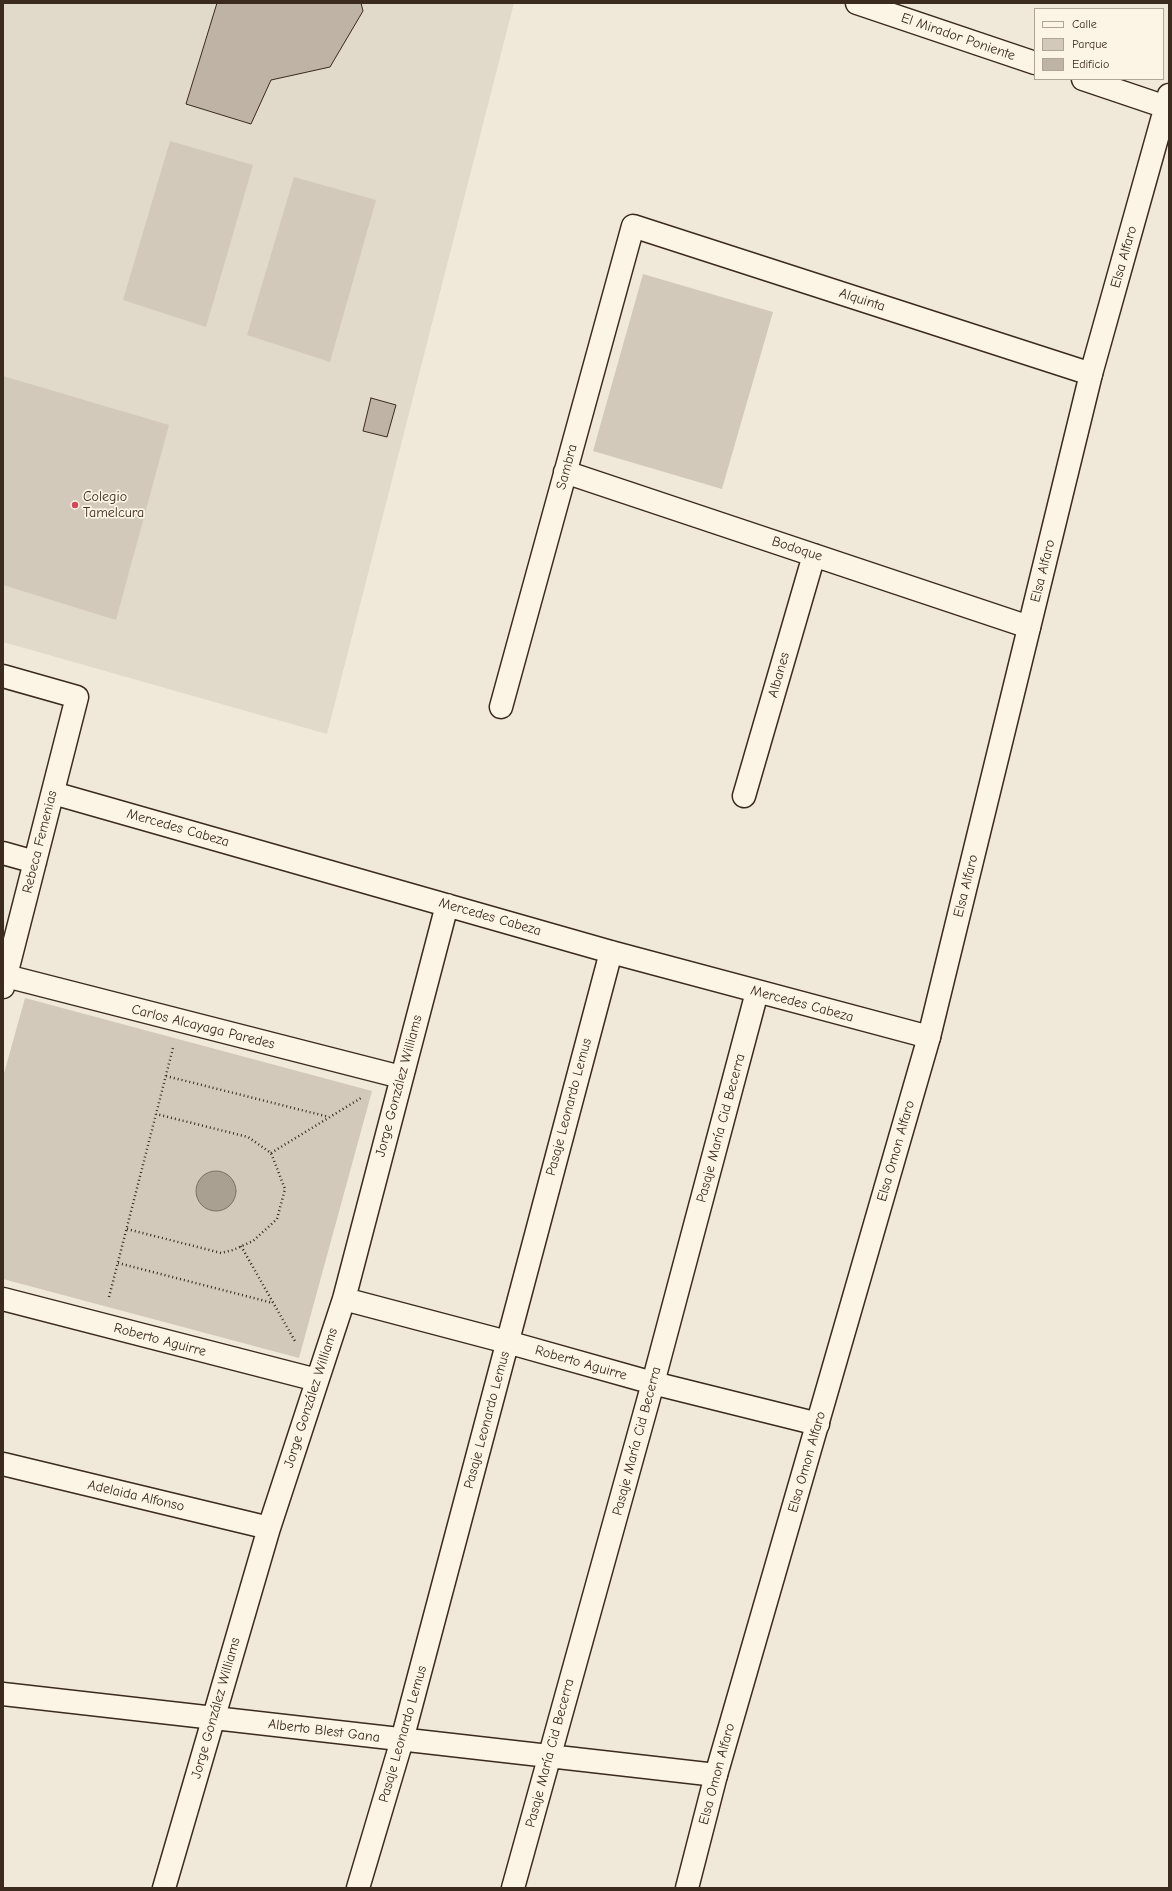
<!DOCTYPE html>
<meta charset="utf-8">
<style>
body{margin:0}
#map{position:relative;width:1172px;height:1891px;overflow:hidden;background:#f0e9d9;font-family:"Comic Neue",sans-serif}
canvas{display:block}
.frame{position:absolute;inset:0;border:4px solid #3b2a1e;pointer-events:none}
.legend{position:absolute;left:1034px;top:8px;width:130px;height:72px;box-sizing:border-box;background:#fcf5e5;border:1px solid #afa495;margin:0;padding:5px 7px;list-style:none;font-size:12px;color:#3b2a1e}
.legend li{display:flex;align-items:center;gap:8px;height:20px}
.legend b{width:20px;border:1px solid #afa495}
</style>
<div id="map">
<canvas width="1172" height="1891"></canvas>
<div class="frame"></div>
<ul class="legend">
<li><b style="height:5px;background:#fcf5e5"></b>Calle</li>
<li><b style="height:11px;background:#d2c9ba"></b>Parque</li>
<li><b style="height:11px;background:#beb3a4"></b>Edificio</li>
</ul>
</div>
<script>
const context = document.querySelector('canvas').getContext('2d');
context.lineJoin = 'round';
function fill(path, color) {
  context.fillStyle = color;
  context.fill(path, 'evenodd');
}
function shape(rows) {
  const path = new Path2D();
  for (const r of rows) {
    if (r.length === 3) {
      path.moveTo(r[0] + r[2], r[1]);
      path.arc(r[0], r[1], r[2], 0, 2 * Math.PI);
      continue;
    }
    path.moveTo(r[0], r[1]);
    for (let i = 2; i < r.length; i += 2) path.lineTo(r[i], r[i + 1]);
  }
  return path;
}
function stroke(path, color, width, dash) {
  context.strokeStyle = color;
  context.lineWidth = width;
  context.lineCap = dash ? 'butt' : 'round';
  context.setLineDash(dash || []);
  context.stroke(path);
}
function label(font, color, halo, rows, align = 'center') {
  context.font = font + ' "Comic Neue",sans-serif';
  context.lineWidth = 3.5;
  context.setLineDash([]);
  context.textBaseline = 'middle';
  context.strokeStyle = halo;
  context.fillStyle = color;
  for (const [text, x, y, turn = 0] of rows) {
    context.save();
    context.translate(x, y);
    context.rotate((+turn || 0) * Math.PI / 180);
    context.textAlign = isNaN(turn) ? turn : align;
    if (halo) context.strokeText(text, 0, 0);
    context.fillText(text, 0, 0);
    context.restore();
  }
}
fill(shape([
 [3,3,514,3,327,734,3,642]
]), '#e1d9c9');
fill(shape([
 [170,141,253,165,206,327,123,300],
 [294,177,376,200,330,362,247,335],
 [643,274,773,312,722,489,593,451],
 [3,376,169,425,116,620,3,585],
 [25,998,372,1091,299,1358,3,1279,3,1077]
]), '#d2c9ba');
const water = shape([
 [216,1191,20]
]);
fill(water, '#aaa091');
stroke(water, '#7e7163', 1);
const building = shape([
 [217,3,361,3,363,11,330,67,271,80,251,124,186,104,217,3],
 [371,398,396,405,387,437,363,431,371,398]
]);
fill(building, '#beb3a4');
stroke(building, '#3b2a1e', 1);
const street = shape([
 [565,472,1029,627],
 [3,676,77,697,3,987],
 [501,707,633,226,1091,374],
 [53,793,611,952,929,1037],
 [744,796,814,555],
 [3,853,35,862],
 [6,976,401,1077],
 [3,1299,317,1380],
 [344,1299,507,1342,653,1383,818,1424],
 [3,1464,269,1528],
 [3,1694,716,1775],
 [164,1888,269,1528,344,1299,447,905],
 [358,1888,402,1740,611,952],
 [513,1888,653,1383,757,992]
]);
const secondary = shape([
 [857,3,1035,63],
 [1083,79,1166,107],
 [687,1888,716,1775,929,1037,1091,374,1169,95]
]);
stroke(street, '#3b2a1e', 25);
stroke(secondary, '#3b2a1e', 25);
stroke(shape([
 [166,1076,329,1117],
 [271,1153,361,1098],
 [127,1229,221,1253,233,1250,253,1241,277,1219,285,1189,271,1153,248,1137,156,1114],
 [241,1246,296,1343],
 [118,1263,273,1303],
 [109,1297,173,1048]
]), '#3b2a1e', 2.5, [1, 3]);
stroke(street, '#fcf5e5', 22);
stroke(secondary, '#fcf5e5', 22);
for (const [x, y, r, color] of [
 [75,505,4,"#d1495b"]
]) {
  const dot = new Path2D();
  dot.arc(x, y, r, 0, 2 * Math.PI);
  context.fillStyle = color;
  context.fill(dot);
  stroke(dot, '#fcf5e5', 1.5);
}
label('14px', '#3b2a1e', '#fcf5e5', [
 ["El Mirador Poniente",958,37,19],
 ["Elsa Alfaro",1124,257,-74],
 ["Alquinta",862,300,18],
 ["Sambra",567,467,-75],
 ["Bodoque",797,549,18],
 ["Elsa Alfaro",1043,571,-76],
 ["Albanes",779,675,-74],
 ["Mercedes Cabeza",178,828,16],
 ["Rebeca Femenias",40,842,-76],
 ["Elsa Alfaro",966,886,-76],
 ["Mercedes Cabeza",490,917,16],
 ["Mercedes Cabeza",802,1004,15],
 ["Carlos Alcayaga Paredes",203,1027,14],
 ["Jorge González Williams",399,1086,-75],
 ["Pasaje Leonardo Lemus",569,1107,-75],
 ["Pasaje María Cid Becerra",721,1128,-75],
 ["Elsa Omon Alfaro",896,1151,-74],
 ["Roberto Aguirre",160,1340,15],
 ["Roberto Aguirre",581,1363,16],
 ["Jorge González Williams",311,1398,-72],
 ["Pasaje Leonardo Lemus",487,1420,-75],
 ["Pasaje María Cid Becerra",637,1441,-75],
 ["Elsa Omon Alfaro",807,1462,-74],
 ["Adelaida Alfonso",136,1496,13],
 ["Jorge González Williams",216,1708,-74],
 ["Alberto Blest Gana",324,1731,7],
 ["Pasaje Leonardo Lemus",403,1734,-74],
 ["Pasaje María Cid Becerra",550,1753,-75],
 ["Elsa Omon Alfaro",717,1774,-75]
]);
label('14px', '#3b2a1e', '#fcf5e5', [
 ["Colegio",83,497],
 ["Tamelcura",83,513]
], 'left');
</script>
